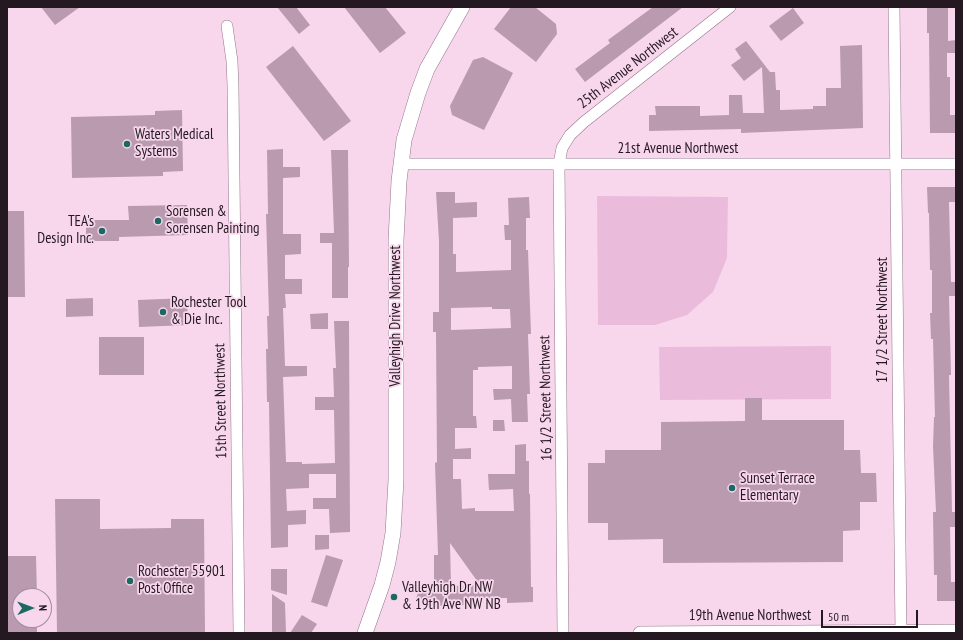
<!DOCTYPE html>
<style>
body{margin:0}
#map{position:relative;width:963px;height:640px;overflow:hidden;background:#f8d7ed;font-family:"PT Sans Narrow",sans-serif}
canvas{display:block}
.frame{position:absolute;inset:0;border:8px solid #241921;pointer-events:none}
.north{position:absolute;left:12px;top:588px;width:40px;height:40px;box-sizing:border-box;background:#f8d7ed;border:1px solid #a38b9b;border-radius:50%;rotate:89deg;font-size:11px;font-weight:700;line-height:16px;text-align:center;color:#241921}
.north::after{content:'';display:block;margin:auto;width:14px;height:18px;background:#1c6863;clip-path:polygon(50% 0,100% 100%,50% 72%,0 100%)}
.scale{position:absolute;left:821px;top:610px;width:97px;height:18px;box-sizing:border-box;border:2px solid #241921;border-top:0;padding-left:5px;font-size:12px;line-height:14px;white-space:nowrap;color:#241921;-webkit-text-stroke:3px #f8d7ed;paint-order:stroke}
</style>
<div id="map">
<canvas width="963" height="640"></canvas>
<div class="frame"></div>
<div class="north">N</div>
<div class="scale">50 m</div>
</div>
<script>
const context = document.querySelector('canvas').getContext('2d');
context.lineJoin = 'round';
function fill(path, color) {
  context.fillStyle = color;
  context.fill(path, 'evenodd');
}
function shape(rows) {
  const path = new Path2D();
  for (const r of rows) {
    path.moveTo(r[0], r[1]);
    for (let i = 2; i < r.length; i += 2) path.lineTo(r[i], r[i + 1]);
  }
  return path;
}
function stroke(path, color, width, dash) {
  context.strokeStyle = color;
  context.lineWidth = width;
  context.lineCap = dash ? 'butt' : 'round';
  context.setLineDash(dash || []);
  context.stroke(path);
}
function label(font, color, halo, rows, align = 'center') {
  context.font = font + ' "PT Sans Narrow",sans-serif';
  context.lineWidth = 3.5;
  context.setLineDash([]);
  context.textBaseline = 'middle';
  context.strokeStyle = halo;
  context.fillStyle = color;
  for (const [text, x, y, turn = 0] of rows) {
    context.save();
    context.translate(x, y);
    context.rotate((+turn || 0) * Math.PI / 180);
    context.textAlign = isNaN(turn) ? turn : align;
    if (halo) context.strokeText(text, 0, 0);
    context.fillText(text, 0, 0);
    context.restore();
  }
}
fill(shape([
 [597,196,728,197,727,258,713,292,687,315,655,325,598,325],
 [831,346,831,399,660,400,659,347]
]), '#ebbbdc');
fill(shape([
 [41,7,80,7,55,25],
 [277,7,296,7,310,25,299,34],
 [344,7,385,7,406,33,380,53],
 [511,7,535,7,556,24,557,34,536,62,494,29],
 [653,7,683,7,585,82,575,69,610,43,608,40],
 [927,7,948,7,948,41,956,40,956,53,947,53,947,77,950,77,950,115,956,115,956,133,930,133,929,33,927,33],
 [793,8,804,23,781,41,769,26],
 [746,41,770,72,775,72,776,90,780,90,780,110,813,109,813,106,826,106,826,88,841,88,840,46,862,45,863,128,741,133,741,129,649,131,649,115,656,115,655,106,700,106,700,116,729,115,729,95,742,95,743,113,764,113,762,67,744,81,731,65,741,58,735,49],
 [293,46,351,121,324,141,266,67],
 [483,57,513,73,484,130,452,115,450,106,473,60],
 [182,110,183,171,163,172,163,176,72,178,71,117,155,115,155,111],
 [283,149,283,167,300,167,300,177,283,178,283,234,301,234,301,254,285,255,285,279,302,279,302,294,285,294,286,308,283,308,285,366,307,366,307,376,283,377,286,462,302,462,302,464,335,463,334,410,315,410,315,397,334,397,333,368,336,368,334,321,349,321,350,532,330,533,329,509,313,509,313,498,336,498,336,474,309,474,309,488,286,489,287,511,306,510,306,524,288,525,288,547,271,548,269,402,267,402,266,349,268,349,267,316,269,316,266,214,268,214,267,150],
 [331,150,348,150,349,267,348,267,348,298,332,298,332,243,320,243,320,233,334,233],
 [927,187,956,187,956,202,949,202,951,282,956,282,956,296,949,296,951,375,949,375,952,512,956,512,956,527,950,527,951,582,956,582,956,601,937,601,937,575,934,575,933,512,936,512,933,446,934,417,935,417,933,339,931,339,930,313,932,313,932,270,930,270,929,213,928,213],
 [436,192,455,192,455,203,477,202,477,217,453,218,453,254,456,254,456,272,511,270,511,240,505,240,504,225,509,225,508,198,529,197,530,218,526,218,526,250,528,250,531,334,528,334,530,394,527,394,528,422,512,422,511,399,494,400,493,389,512,389,512,366,478,367,478,370,473,370,473,416,476,416,477,428,455,428,455,449,471,448,471,459,453,459,453,479,461,479,462,509,475,508,475,511,514,511,513,489,489,490,488,474,515,474,515,445,526,444,526,461,529,461,529,494,530,494,531,587,533,587,533,602,507,603,507,598,472,598,472,605,437,606,416,599,420,587,434,592,434,555,438,555,435,463,437,462,436,332,433,332,433,312,439,312,439,241],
 [492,307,492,309,510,309,511,328,451,330,451,308],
 [450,543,480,585,451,586],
 [187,205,188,235,119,237,119,241,86,241,86,220,129,220,128,206],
 [7,211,24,211,25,297,7,297],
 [93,298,93,316,66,317,66,299],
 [187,298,188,325,139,327,138,300],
 [328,313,328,329,311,329,310,314],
 [99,337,144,337,144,375,99,375],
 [745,398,762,398,762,420,844,420,844,450,860,450,861,473,876,473,877,502,860,502,860,530,843,531,843,562,663,563,663,539,608,540,608,523,588,523,588,463,605,463,605,450,661,450,661,422,745,421],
 [493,420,504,420,505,431,493,431],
 [55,499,100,499,100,529,171,528,171,519,204,519,205,633,57,633],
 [315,535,329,535,329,549,315,550],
 [326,555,343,560,327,607,311,602],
 [7,556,36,556,37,596,20,596,20,620,37,620,37,633,7,633],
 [271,569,287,569,287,595,271,590],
 [272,594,285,603,286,633,272,633],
 [302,615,317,624,311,633,290,633]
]), '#b99aaf');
const minor = shape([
 [894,7,901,633],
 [227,26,232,61,233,86,239,633],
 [401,164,956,164],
 [563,633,559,164,562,148,570,135,584,122,730,7]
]);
const tertiary = shape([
 [640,633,956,631]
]);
const secondary = shape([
 [365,633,382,585,388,562,393,533,396,480,396,240,399,181,404,140,418,93,427,69,462,7]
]);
stroke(minor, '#917488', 12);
stroke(tertiary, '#917488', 14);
stroke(secondary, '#917488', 16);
stroke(minor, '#fff', 11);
stroke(tertiary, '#fff', 13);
stroke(secondary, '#fff', 15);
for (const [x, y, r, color] of [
 [127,144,4,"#1c6863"],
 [158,221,4,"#1c6863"],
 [102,231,4,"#1c6863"],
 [163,312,4,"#1c6863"],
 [732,488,4,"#1c6863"],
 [130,581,4,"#1c6863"],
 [394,597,4,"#1c6863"]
]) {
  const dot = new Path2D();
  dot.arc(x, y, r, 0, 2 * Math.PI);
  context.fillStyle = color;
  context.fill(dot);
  stroke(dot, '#f8d7ed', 1.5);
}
label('15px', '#241921', '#f8d7ed', [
 ["25th Avenue Northwest",628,68,-38],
 ["21st Avenue Northwest",678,149],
 ["Valleyhigh Drive Northwest",396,316,-90],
 ["17 1/2 Street Northwest",883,320,-90],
 ["16 1/2 Street Northwest",546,398,-91],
 ["15th Street Northwest",221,401,-91],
 ["19th Avenue Northwest",750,616]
]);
label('15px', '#241921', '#f8d7ed', [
 ["Waters Medical",135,135],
 ["Systems",135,152],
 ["Sorensen &",166,212],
 ["Sorensen Painting",166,229],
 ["TEA's",94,222,"right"],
 ["Design Inc.",94,239,"right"],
 ["Rochester Tool",171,303],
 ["& Die Inc.",171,320],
 ["Sunset Terrace",740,479],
 ["Elementary",740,496],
 ["Rochester 55901",138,572],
 ["Post Office",138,589],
 ["Valleyhigh Dr NW",402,588],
 ["& 19th Ave NW NB",402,605]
], 'left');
</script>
